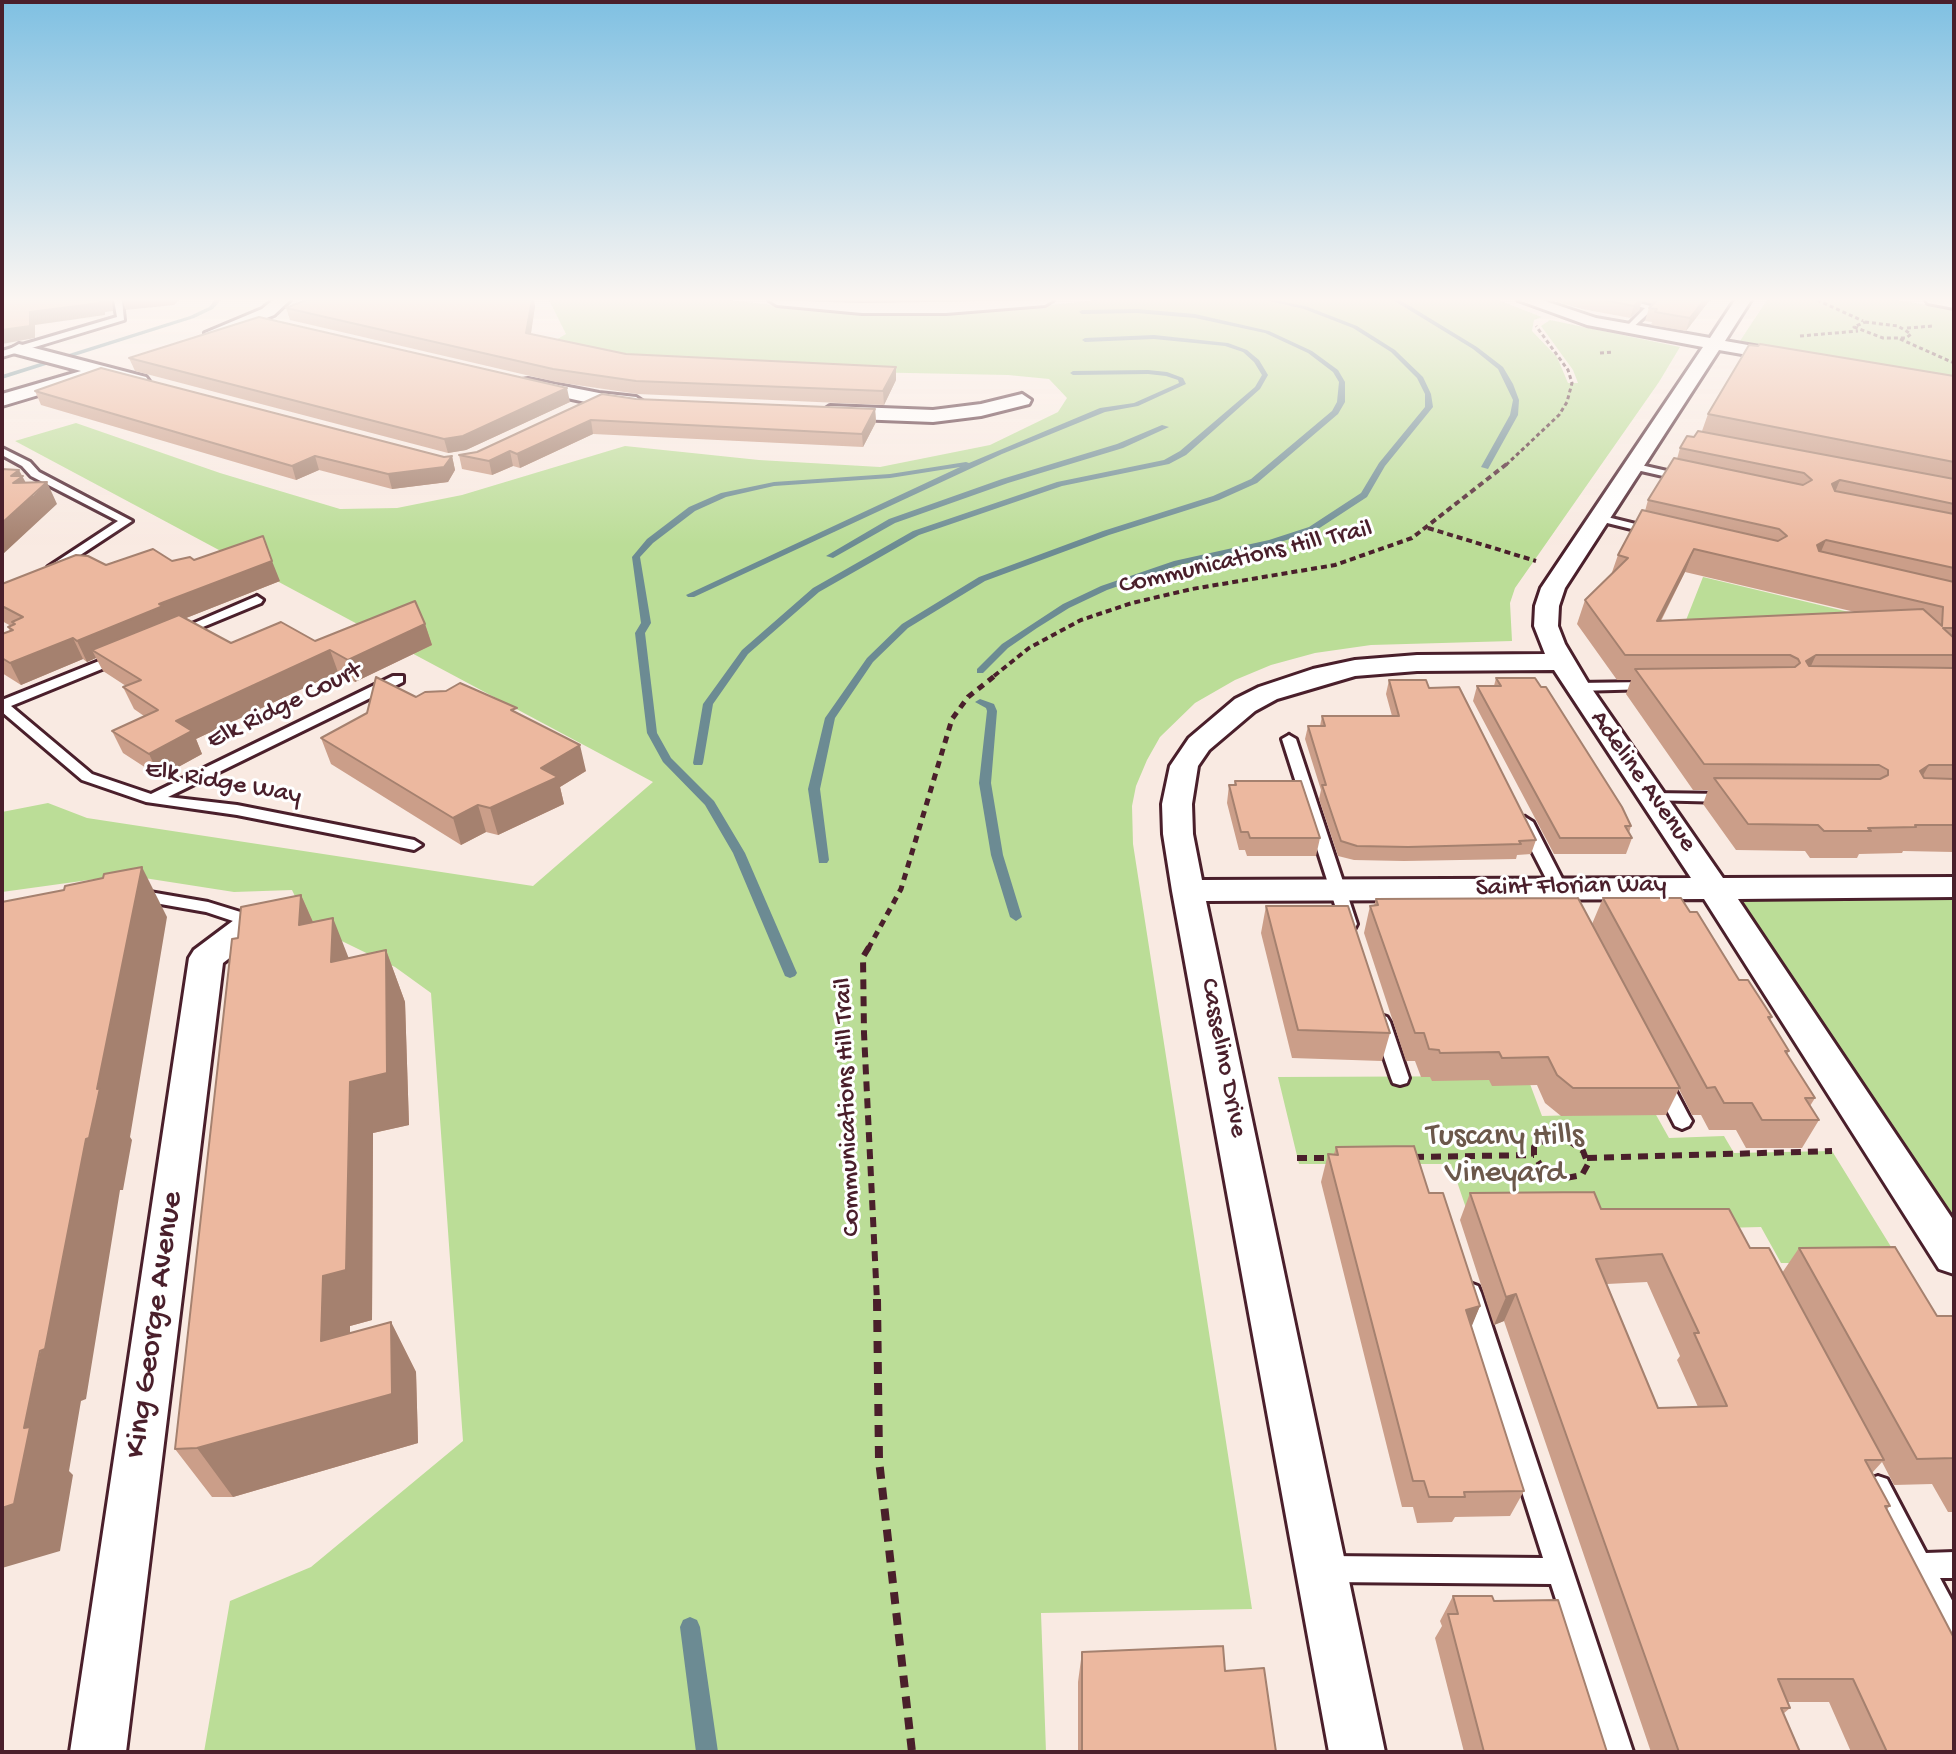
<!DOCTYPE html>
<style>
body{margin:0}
#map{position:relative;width:1956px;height:1754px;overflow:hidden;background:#f9eae2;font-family:"Gochi Hand",sans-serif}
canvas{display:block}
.frame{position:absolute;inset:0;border:4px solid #4a1f2b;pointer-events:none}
</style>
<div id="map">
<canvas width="1956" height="1754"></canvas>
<div class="frame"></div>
</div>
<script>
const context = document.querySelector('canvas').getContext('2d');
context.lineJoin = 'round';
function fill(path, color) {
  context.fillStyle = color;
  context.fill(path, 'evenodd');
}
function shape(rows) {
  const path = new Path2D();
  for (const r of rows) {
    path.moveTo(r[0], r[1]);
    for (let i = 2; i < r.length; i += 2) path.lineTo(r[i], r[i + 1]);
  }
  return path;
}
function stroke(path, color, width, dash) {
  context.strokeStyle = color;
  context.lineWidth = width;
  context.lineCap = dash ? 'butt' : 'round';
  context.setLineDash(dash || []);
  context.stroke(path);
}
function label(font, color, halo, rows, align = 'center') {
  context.font = font + ' "Gochi Hand",sans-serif';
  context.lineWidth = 6;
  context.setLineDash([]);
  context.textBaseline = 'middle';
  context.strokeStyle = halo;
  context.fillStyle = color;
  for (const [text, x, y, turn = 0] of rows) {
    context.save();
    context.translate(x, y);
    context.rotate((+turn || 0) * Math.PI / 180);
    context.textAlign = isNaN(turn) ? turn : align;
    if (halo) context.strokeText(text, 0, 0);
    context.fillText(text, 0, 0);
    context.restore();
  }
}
fill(shape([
 [549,300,727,300,828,311,886,314,1014,309,1097,300,1498,300,1542,317,1534,320,1532,331,1557,357,1568,383,1578,383,1573,370,1541,326,1550,320,1680,347,1659,382,1515,588,1510,603,1512,641,1371,645,1315,653,1271,665,1235,680,1195,703,1160,737,1147,760,1136,786,1132,806,1133,844,1252,1609,1041,1613,1046,1752,204,1752,230,1601,311,1567,463,1441,431,993,395,967,309,925,292,890,234,892,125,875,2,892,2,812,48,803,87,818,533,886,653,782,15,441,76,423,220,473,340,509,397,508,462,495,625,446,759,460,880,467,990,445,1058,412,1067,398,1049,379,1008,375,710,369,549,344,566,334],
 [1767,300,1895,300,1954,309,1954,378,1740,341],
 [1703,577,1882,620,1679,638],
 [1954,892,1954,1231,1729,894],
 [1527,1076,1542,1116,1655,1113,1669,1138,1724,1136,1734,1153,1832,1151,1901,1263,1781,1263,1761,1227,1606,1231,1467,1211,1451,1164,1299,1164,1278,1077]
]), '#bbdd97');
fill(shape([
 [215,300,221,300,213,309,194,318,2,379,2,375,190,316,209,307,215,300],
 [1265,300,1276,300,1308,307,1357,326,1395,350,1423,377,1431,394,1433,407,1385,466,1367,497,1315,531,1274,544,1179,565,1107,590,1069,608,1037,628,1008,648,983,673,977,673,977,669,1002,644,1063,604,1101,586,1174,561,1269,540,1309,527,1361,493,1379,463,1425,407,1425,394,1417,378,1391,352,1353,328,1304,309,1265,300],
 [1393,300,1400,300,1477,347,1503,367,1513,384,1519,400,1518,415,1488,469,1481,467,1510,415,1513,400,1498,369,1473,349,1393,300],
 [1137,309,1195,314,1269,331,1312,351,1338,370,1345,382,1345,402,1338,414,1257,483,1219,500,1109,535,985,581,908,628,873,662,835,718,820,789,829,860,827,863,819,863,808,789,825,718,867,658,902,624,979,577,1103,531,1213,496,1251,479,1332,411,1337,402,1339,382,1333,372,1308,353,1265,333,1195,318,1137,313,1082,314,1079,312,1082,310,1137,309],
 [1154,335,1228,343,1247,350,1259,360,1268,375,1260,389,1186,455,1169,464,1062,486,919,535,819,592,748,654,713,704,703,763,702,765,694,765,693,763,703,704,742,650,813,588,913,531,1057,482,1164,460,1180,451,1255,387,1262,375,1254,362,1243,352,1225,346,1154,339,1085,342,1082,340,1085,338,1154,335],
 [1148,370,1167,372,1183,378,1186,384,1138,406,1105,412,1002,454,694,597,688,597,686,595,960,467,890,478,774,486,726,497,695,511,653,543,640,557,651,623,645,633,657,733,671,758,714,801,745,853,797,973,795,976,790,978,785,976,733,853,705,805,663,762,647,733,635,633,641,623,632,557,647,539,689,507,721,493,774,482,890,474,966,462,969,463,1100,408,1134,403,1179,383,1178,380,1166,376,1148,374,1073,375,1070,373,1073,371,1148,370],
 [1162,425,1169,427,1123,448,1008,483,895,523,833,558,826,556,889,519,1002,479,1117,444,1162,425],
 [980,699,994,704,997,711,991,783,1003,855,1022,917,1016,921,1010,917,991,855,979,783,987,711,986,708,975,702,980,699],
 [690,1617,697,1620,700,1627,718,1752,696,1752,680,1627,683,1620,690,1617]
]), '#6c8b93');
const service = shape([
 [114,300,122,300,124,320,2,357,2,351,117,317,114,300],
 [1610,300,1626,300,1655,307,1628,332,1624,330,1625,328,1645,308,1610,300],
 [2,448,30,462,39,472,132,521,56,571,48,571,48,567,118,521,31,476,22,466,2,455,2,448],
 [1632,463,1689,476,1690,478,1685,481,1628,468,1628,464,1632,463],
 [1599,515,1656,529,1658,531,1652,534,1595,520,1594,518,1599,515],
 [257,596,263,600,261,603,181,636,173,636,171,633,257,596],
 [119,653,125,657,124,660,11,706,92,774,151,794,393,676,403,676,403,682,168,797,237,805,414,840,422,845,414,850,237,815,146,802,82,780,2,712,2,700,119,653],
 [1647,682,1654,686,1652,689,1577,691,1570,687,1577,683,1647,682],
 [1289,735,1296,739,1357,924,1355,928,1349,930,1341,924,1282,739,1289,735],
 [1652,793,1726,794,1733,798,1726,802,1647,800,1645,797,1652,793],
 [1525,817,1533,822,1572,898,1570,902,1558,902,1556,898,1517,822,1525,817],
 [138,890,208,902,260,918,262,922,254,928,206,912,132,899,130,895,132,891,138,890],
 [1381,1015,1387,1017,1390,1022,1409,1078,1407,1083,1400,1085,1393,1083,1391,1078,1372,1022,1375,1017,1381,1015],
 [1663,1078,1670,1080,1689,1116,1692,1121,1689,1126,1682,1129,1675,1126,1654,1085,1656,1080,1663,1078],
 [1470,1283,1478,1286,1481,1293,1633,1752,1605,1752,1551,1584,1328,1582,1319,1578,1315,1569,1319,1560,1328,1556,1543,1558,1459,1293,1462,1286,1470,1283],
 [1878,1476,1887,1479,1926,1553,1954,1552,1954,1578,1940,1578,1954,1604,1954,1644,1945,1640,1869,1497,1866,1488,1869,1479,1878,1476]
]);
const minor = shape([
 [273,300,290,300,274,315,219,337,207,337,205,333,262,309,273,300],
 [769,300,862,303,1053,300,1045,305,946,313,862,313,777,305,769,300],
 [1518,300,1542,300,1596,318,1710,338,1735,300,1751,300,1725,341,1788,352,1797,357,1788,362,1719,350,1565,588,1559,606,1558,626,1565,644,1590,686,1723,878,1954,877,1954,897,1738,899,1954,1221,1954,1274,1939,1269,1704,899,1206,901,1385,1752,1329,1752,1172,891,1163,834,1162,804,1170,766,1189,738,1235,699,1259,687,1313,669,1355,660,1417,655,1545,654,1534,626,1535,606,1541,588,1703,347,1587,325,1518,300],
 [1554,670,1691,878,1202,880,1193,834,1192,804,1198,766,1209,750,1255,711,1277,699,1355,676,1417,671,1554,670],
 [1926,300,1954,300,1954,308,1928,303,1926,300],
 [19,344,146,377,149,381,140,386,95,374,92,379,2,406,2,394,81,371,13,353,10,349,19,344],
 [528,379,599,393,636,397,645,403,636,409,599,405,522,388,519,384,522,380,528,379],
 [1022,394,1031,400,1029,404,981,416,933,422,830,418,821,412,830,406,933,410,981,404,1022,394],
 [254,911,266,914,271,922,266,930,223,963,126,1752,70,1752,189,958,194,950,242,914,254,911]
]);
stroke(service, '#4a1f2b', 6);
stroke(minor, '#4a1f2b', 6);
stroke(shape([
 [1817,300,1863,321],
 [1865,322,1898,326,1911,334,1906,338,1883,338,1854,327,1865,322],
 [1907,328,1933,326],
 [1800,336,1858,331],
 [1900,339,1954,363],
 [1600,353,1613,352],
 [1506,465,1559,415,1567,402,1572,383,1568,370,1536,326]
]), '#4a1f2b', 3, [4, 3]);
stroke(shape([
 [1428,528,1536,561],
 [994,676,1029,648,1081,620,1132,603,1192,589,1335,565,1412,538,1508,463]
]), '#4a1f2b', 4, [6, 4]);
stroke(shape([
 [868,949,901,889,952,719,968,697,997,674]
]), '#4a1f2b', 5, [7, 6]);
stroke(shape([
 [869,947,863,957,864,1033,877,1301],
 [1551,1136,1568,1140,1583,1151,1588,1164,1582,1175,1566,1178,1541,1166,1534,1155,1534,1147,1551,1136],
 [1414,1157,1534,1155],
 [1297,1158,1332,1158],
 [1587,1158,1832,1151]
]), '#4a1f2b', 6, [10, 7]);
stroke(shape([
 [877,1299,879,1460,912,1752]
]), '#4a1f2b', 8, [12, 9]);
fill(service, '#fff');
fill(minor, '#fff');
fill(shape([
 [1551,300,1711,300,1709,301,1686,331,1651,325,1652,322,1645,321,1649,308,1653,304,1642,301,1639,310,1630,318,1582,309],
 [535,306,531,334,626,354,896,380,884,405,638,394,556,382,290,320,286,308],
 [129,358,570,402,466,450,448,453,135,371],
 [1954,376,1954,852,1903,851,1902,853,1859,854,1857,858,1810,858,1805,851,1736,850,1703,804,1708,790,1693,790,1626,694,1631,680,1617,680,1577,624,1585,600,1611,575,1618,555,1645,511,1648,500,1677,459,1680,448,1702,431,1708,414],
 [1685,572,1855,612,1661,621],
 [35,391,444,457,452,456,455,470,448,482,392,489,319,470,296,480,41,405],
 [636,399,875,409,876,422,863,447,593,434,520,468,513,466,492,475,462,469,459,455,477,452],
 [194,560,280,581,186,618,231,643,315,641,425,624,432,645,355,682,338,672,196,739,202,754,160,777,123,753,112,731,144,716,134,709,123,687,126,686,103,671,96,658,87,662,83,659,21,685,2,673,2,634,10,631,8,627,11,626,2,621,2,584,106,565],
 [1496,678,1631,826,1629,833,1632,838,1626,854,1554,854,1473,701,1477,686,1494,686],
 [1389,680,1429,688,1536,840,1531,854,1517,855,1516,859,1404,861,1354,860,1338,856,1319,799,1321,790,1305,739,1308,726,1320,726,1322,716,1392,716,1386,694],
 [416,697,518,714,586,771,560,787,564,804,498,835,486,832,461,845,331,764,321,738],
 [1235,781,1320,838,1316,856,1247,856,1245,850,1239,850,1227,803,1229,785,1234,785],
 [301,895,313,922,349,958,386,950,405,1002,409,1125,373,1133,372,1320,350,1326,350,1333,391,1322,416,1372,418,1443,233,1497,212,1497,175,1449,238,938],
 [1603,898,1690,912,1739,980,1772,1017,1770,1021,1789,1051,1787,1055,1815,1098,1810,1106,1819,1120,1802,1148,1746,1148,1736,1130,1709,1130,1701,1115,1692,1115,1679,1089,1666,1115,1561,1116,1545,1103,1537,1085,1492,1086,1489,1080,1432,1081,1430,1077,1421,1077,1415,1061,1406,1061,1364,933,1370,906,1374,906,1376,899,1592,924],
 [1266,906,1390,1033,1382,1061,1292,1058,1261,933],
 [1336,1147,1429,1193,1480,1306,1471,1326,1524,1491,1510,1516,1455,1517,1452,1522,1417,1523,1413,1507,1402,1507,1321,1182,1328,1154,1334,1154],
 [1470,1193,1601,1209,1750,1248,1782,1273,1799,1248,1937,1316,1954,1316,1954,1512,1948,1512,1932,1484,1894,1485,1882,1462,1872,1473,1890,1506,1887,1509,1954,1752,1851,1752,1829,1702,1787,1702,1790,1708,1783,1714,1800,1752,1651,1752,1504,1321,1494,1325,1460,1220],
 [1647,1282,1680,1356,1677,1360,1698,1407,1658,1408,1607,1284],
 [1453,1596,1494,1601,1607,1752,1464,1752,1435,1638,1442,1626,1440,1621],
 [1082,1652,1225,1671,1276,1752,1078,1752,1078,1682]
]), '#cb9e89');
fill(shape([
 [100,300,112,300,113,311,105,312,105,315,35,325,35,338,2,344,2,330,30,312],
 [122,300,179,300,174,305,126,310],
 [532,300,534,300,535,306,529,345,526,333],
 [1640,300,1642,300,1639,310,1630,318,1634,306],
 [1704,300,1711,300,1709,301,1686,331,1690,318],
 [896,367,896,380,884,405,883,391],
 [567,388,570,402,466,450,448,453,444,439],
 [875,409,876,422,863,447,862,434],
 [591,420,593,434,520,468,517,454],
 [510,451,513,466,492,475,489,461],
 [315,456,319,470,296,480,292,466],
 [452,456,455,470,448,482,392,489,388,474],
 [19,470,33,496,47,482,57,504,2,555,2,523,11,476],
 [1840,480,1831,502,1832,484],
 [1826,540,1816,563,1817,545],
 [1694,549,1685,572,1648,645,1657,621],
 [272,561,280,581,171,624,92,650,96,658,87,662,77,641,159,604],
 [425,624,432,645,355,682,348,660],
 [73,638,83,659,21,685,10,663],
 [330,650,338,672,196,739,202,754,160,777,149,754,176,721],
 [1816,655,1805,679,1806,661],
 [580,745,586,771,560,787,564,804,498,835,490,808,541,768],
 [1929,765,1914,791,1920,771],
 [478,805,486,832,461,845,453,818],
 [142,867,167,917,130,1137,132,1140,123,1190,120,1190,86,1399,81,1401,69,1471,73,1475,60,1551,2,1568,2,1508,24,1428,97,1089],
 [301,895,323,945,299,925],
 [333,918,353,969,331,962],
 [386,950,405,1002,409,1125,373,1133,372,1320,350,1326,350,1391,321,1341,323,1276,350,1082],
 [1516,1294,1504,1321,1494,1325,1506,1297],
 [1480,1306,1469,1333,1466,1310],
 [391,1322,416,1372,418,1443,233,1497,197,1448]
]), '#a5816f');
const building = shape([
 [2,300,100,300,100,303,30,312,30,326,2,330,2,300],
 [306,300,532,300,526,333,626,354,896,367,883,391,636,381,553,369,286,308,306,300],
 [1604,300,1640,300,1634,306,1604,300],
 [1657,300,1704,300,1690,318,1655,312,1657,309,1649,308,1657,300],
 [259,317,567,388,463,436,444,439,129,358,259,317],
 [1760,344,1954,376,1954,462,1708,414,1749,345,1758,346,1760,344],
 [101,368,444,457,452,456,444,467,388,474,315,456,292,466,35,391,101,368],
 [602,394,636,399,875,409,862,434,591,420,517,454,510,451,489,461,459,455,477,452,602,394],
 [1698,431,1954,479,1954,504,1840,480,1832,484,1835,491,1954,514,1954,568,1826,540,1817,545,1819,551,1954,582,1954,628,1943,628,1954,638,1954,655,1816,655,1806,661,1809,666,1954,668,1954,765,1929,765,1920,771,1924,778,1954,779,1954,825,1915,825,1916,827,1868,828,1871,831,1824,831,1818,825,1748,824,1714,778,1880,779,1888,775,1888,770,1879,765,1704,764,1635,669,1795,667,1800,663,1798,659,1790,655,1625,655,1585,600,1628,558,1618,555,1642,510,1778,541,1787,536,1779,529,1648,500,1674,458,1803,485,1812,480,1804,473,1680,448,1687,436,1694,437,1698,431],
 [1694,549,1943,607,1942,626,1923,609,1657,621,1694,549],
 [2,469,19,470,11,476,23,476,13,483,47,482,2,523,2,469],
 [263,536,272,561,159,604,163,606,77,641,73,638,10,663,2,658,2,634,13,630,8,627,15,624,12,622,23,617,2,606,2,584,76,555,88,556,106,565,153,549,172,561,190,557,194,560,263,536],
 [415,601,425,624,348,660,330,650,176,721,192,731,149,754,112,731,158,710,123,687,141,680,92,650,179,615,231,643,281,622,315,641,415,601],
 [376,677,416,697,425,692,446,691,460,683,517,708,511,710,580,745,541,768,558,777,490,808,478,805,453,818,321,738,367,713,376,677],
 [1496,678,1535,678,1541,687,1546,687,1622,807,1631,826,1625,826,1632,838,1560,838,1477,686,1501,686,1496,678],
 [1389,680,1426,680,1429,688,1459,687,1536,840,1519,841,1521,844,1408,847,1357,846,1341,841,1322,785,1326,785,1308,726,1325,726,1322,716,1399,716,1389,680],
 [1235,781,1301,781,1320,838,1250,838,1248,832,1241,832,1229,785,1236,785,1235,781],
 [142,867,97,1089,100,1088,89,1138,86,1139,45,1349,40,1351,24,1428,30,1427,14,1504,2,1508,2,902,64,890,65,886,103,878,104,874,142,867],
 [301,895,299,925,333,918,331,962,386,950,387,1073,350,1082,346,1270,323,1276,321,1341,391,1322,392,1394,197,1448,175,1449,232,939,238,938,241,907,301,895],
 [1578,898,1680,1088,1573,1088,1557,1075,1548,1057,1502,1058,1499,1052,1440,1053,1439,1050,1429,1049,1424,1033,1415,1033,1370,906,1378,905,1376,899,1578,898],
 [1603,898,1681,898,1690,912,1697,912,1739,980,1748,980,1772,1017,1768,1017,1789,1051,1785,1051,1815,1098,1805,1098,1819,1120,1762,1120,1752,1103,1724,1103,1715,1087,1707,1088,1603,898],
 [1266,906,1348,906,1390,1033,1298,1030,1266,906],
 [1414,1146,1429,1193,1443,1193,1480,1306,1466,1310,1524,1491,1464,1492,1465,1497,1429,1497,1424,1481,1413,1481,1328,1154,1338,1155,1336,1147,1414,1146],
 [1594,1192,1601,1209,1729,1209,1750,1248,1769,1248,1884,1460,1865,1460,1890,1506,1885,1506,1954,1638,1954,1752,1887,1752,1853,1679,1778,1679,1790,1708,1781,1708,1800,1752,1679,1752,1516,1294,1506,1297,1470,1193,1594,1192],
 [1662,1254,1699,1333,1694,1333,1727,1406,1658,1408,1596,1259,1662,1254],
 [1895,1247,1937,1316,1954,1316,1954,1458,1917,1459,1799,1248,1895,1247],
 [1453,1596,1492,1596,1494,1601,1558,1600,1607,1752,1484,1752,1448,1614,1458,1614,1453,1596],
 [1223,1646,1225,1671,1264,1668,1276,1752,1082,1752,1082,1652,1223,1646]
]);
fill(building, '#ecb89f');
stroke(building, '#a5816f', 2);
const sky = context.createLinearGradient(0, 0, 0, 545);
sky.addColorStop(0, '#7fc0e2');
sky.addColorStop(0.55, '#fcf6f2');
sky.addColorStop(1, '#fcf6f200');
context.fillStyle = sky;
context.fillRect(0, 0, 1956, 545);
label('26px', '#4a1f2b', '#fff', [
 ["Communications Hill Trail",1246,559,-13],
 ["Elk Ridge Court",285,707,-26],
 ["Adeline Avenue",1642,782,55],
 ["Elk Ridge Way",223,784,10],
 ["Saint Florian Way",1571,888,-1],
 ["Casselino Drive",1222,1058,79],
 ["Communications Hill Trail",849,1107,-92]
]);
label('32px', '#6c584b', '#fff', [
 ["Tuscany Hills",1505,1138],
 ["Vineyard",1505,1175]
]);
label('32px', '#4a1f2b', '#fff', [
 ["King George Avenue",156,1325,-82]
]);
</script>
